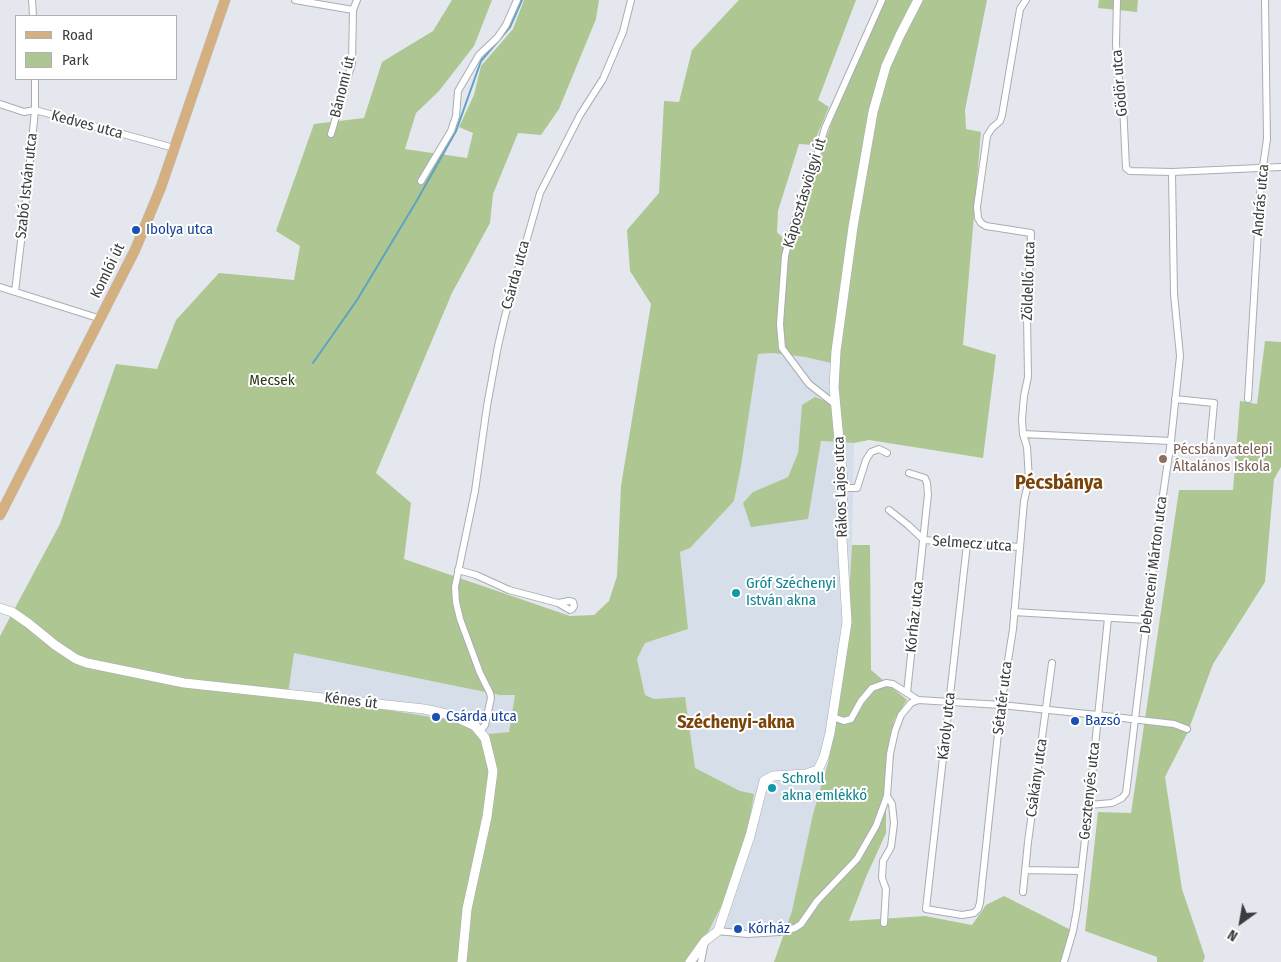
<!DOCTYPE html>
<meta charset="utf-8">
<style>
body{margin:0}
#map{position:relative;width:1281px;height:962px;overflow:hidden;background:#e4e8ee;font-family:"Fira Sans Condensed",sans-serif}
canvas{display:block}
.legend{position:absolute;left:15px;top:15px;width:162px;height:65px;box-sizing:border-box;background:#fff;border:1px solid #b0b1b2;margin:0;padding:6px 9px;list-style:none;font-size:15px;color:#3a3c3e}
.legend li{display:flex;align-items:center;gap:10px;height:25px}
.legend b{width:25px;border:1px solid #b0b1b2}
.north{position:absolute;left:1216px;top:897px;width:50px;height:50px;-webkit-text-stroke:4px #fff;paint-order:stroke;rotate:212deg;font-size:14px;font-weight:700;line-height:20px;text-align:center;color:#3a3c3e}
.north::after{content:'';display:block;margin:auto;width:18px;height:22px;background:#3a3c3e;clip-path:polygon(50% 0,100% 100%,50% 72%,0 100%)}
</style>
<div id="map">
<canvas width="1281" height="962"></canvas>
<ul class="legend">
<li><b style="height:6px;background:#d4af80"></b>Road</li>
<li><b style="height:14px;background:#aec691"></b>Park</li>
</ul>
<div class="north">N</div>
</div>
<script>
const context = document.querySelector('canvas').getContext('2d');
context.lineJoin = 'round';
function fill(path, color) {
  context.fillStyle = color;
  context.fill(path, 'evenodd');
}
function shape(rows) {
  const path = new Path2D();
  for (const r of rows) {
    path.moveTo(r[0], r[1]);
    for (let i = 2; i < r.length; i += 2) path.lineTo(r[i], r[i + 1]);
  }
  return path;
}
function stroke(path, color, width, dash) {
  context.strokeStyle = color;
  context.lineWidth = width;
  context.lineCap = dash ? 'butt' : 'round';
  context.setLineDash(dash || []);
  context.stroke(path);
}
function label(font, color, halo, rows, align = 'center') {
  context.font = font + ' "Fira Sans Condensed",sans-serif';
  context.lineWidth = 4;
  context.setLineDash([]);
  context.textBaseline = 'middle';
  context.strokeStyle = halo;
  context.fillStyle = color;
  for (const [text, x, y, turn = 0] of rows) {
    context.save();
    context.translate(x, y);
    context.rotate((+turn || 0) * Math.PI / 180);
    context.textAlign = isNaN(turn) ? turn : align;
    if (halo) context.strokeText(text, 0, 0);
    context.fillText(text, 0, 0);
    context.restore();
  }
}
fill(shape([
 [772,353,805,357,831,363,833,405,802,405,798,453,788,477,753,492,752,527,821,441,854,443,852,545,845,662,828,763,813,814,792,911,782,936,706,936,741,868,740,791,695,768,654,699,645,695,637,659,645,643,688,629,680,552,734,501,741,466,757,354],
 [294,653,500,695,515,695,509,732,488,734,456,721,288,694]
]), '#d6deea');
fill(shape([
 [452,0,492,0,474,46,439,91,416,113,405,149,467,158,473,133,459,127,474,95,481,66,513,29,524,0,599,0,596,19,559,109,541,135,518,133,493,194,490,223,452,293,376,473,411,503,404,559,570,616,594,615,609,601,617,576,621,486,651,304,630,271,627,230,659,193,664,101,679,102,692,50,739,0,856,0,818,100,829,107,813,145,799,144,778,211,777,232,783,238,793,235,834,116,885,0,987,0,965,110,966,129,981,132,963,345,996,355,983,458,869,440,854,443,821,441,808,519,751,527,743,503,753,492,788,477,798,453,802,405,815,397,832,404,831,363,805,357,772,353,758,354,741,466,734,501,690,548,680,552,688,629,645,643,637,659,645,695,654,699,685,697,695,768,740,791,754,794,741,868,706,936,697,962,0,962,0,636,60,524,116,364,157,369,176,320,219,273,294,280,300,246,276,231,314,124,364,118,382,62,433,31],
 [294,653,500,695,515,695,509,732,488,734,456,721,288,694],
 [1099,0,1138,0,1137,12,1098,8],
 [1265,341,1281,342,1281,467,1274,479,1265,582,1213,664,1187,734,1165,777,1182,889,1205,957,1203,962,1157,962,1157,957,1085,931,1098,812,1131,813,1179,490,1233,490,1240,401,1257,404],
 [852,545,870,545,871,670,907,700,894,720,886,778,886,833,866,877,849,921,925,916,972,925,986,905,1004,896,1073,931,1063,962,774,962,792,911,813,814,828,763,845,662]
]), '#aec691');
stroke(shape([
 [313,363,357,300,416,202,456,131,481,61,510,27,522,0]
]), '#5ea3c4', 2);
const street = shape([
 [32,0,33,16],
 [295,0,353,10,352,63,331,134],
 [1026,0,1020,9,1002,115,1000,121,992,128,987,136,977,207,978,218,981,223,986,226,1031,233,1027,316,1028,377,1024,396,1022,419,1023,434,1171,441],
 [1117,0,1116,44,1118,73,1123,104,1126,168,1130,171,1172,172,1281,167],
 [353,10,357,0],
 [0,104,24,112,35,110,174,148],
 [421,181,451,131,456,116,458,91,479,55,497,38,506,25,517,0],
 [0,287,101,319],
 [15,292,28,182,35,110,35,79],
 [1175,399,1214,403,1210,446],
 [1248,399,1261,180,1267,139,1265,0],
 [836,405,809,384,782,348,780,324,785,256,791,232,812,172,825,128,882,0],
 [843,488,857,488,866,460,871,452,879,449,887,453],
 [889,510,908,525,924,540,1020,547],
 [967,544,926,909,962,915,974,913,978,909,980,903,1001,705,1013,629,1024,501,1029,480,1027,447,1023,434],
 [458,570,476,575,509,590,558,603,570,610,572,609,574,606,573,602,569,601,558,603],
 [1014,612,1147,620],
 [907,693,928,494,927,483,925,478,909,473],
 [833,717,844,721,851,719,861,701,872,688,886,683,893,684,918,700],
 [480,731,485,725,491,698,490,693,480,673,460,619,456,602,455,587,475,491,487,406,498,346,505,316,540,193,580,115,603,79,623,32,631,0],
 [1089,805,1112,803,1122,798,1126,793,1130,761,1157,535,1171,441,1180,356,1174,294,1172,172],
 [1025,870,1081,871],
 [1023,892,1028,842,1052,663],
 [884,923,886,889,882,878,883,861,891,847,894,823,892,804,887,796],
 [718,931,747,934,780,932,795,928,801,924,817,901,857,859,876,826,887,796,890,754,895,731,901,715,911,703,918,700,1001,705,1097,715,1174,724,1187,729],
 [701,962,705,941],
 [1064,962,1073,931,1077,909,1089,805,1108,618]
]);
const secondary = shape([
 [0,608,12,612,28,623,55,645,76,659,87,663,184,683,424,709,451,715,475,726,485,738,493,771,487,817,467,909,462,962],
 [690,962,705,941,718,931,750,836,764,781,773,776,806,774,818,770,824,757,830,733,847,622,842,539,843,482,834,387,836,351,853,227,873,112,886,66,900,35,918,0]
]);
const primary = shape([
 [0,515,135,250,161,187,225,0]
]);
stroke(street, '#a9adb2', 8);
stroke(secondary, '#a9adb2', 10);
stroke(primary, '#c4c4c5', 11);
stroke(street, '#fff', 6);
stroke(secondary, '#fff', 9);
stroke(primary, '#d4af80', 10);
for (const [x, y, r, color] of [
 [136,230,5,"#1a4fb4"],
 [1163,459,5,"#8d6e63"],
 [736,593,5,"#0f9aa8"],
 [436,717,5,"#1a4fb4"],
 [1075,721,5,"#1a4fb4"],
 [772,788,5,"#0f9aa8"],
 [738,929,5,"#1a4fb4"]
]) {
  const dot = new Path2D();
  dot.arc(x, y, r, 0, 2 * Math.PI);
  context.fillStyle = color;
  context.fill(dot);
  stroke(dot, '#fff', 2);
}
label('15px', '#3a3c3e', '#fff', [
 ["Gödör utca",1120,83,-95],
 ["Bánomi út",343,87,-76],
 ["Kedves utca",87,125,15],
 ["Szabó István utca",27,186,-84],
 ["Káposztásvölgyi út",805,193,-73],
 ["András utca",1261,200,-85],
 ["Komlói út",108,271,-64],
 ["Csárda utca",516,275,-75],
 ["Zöldellő utca",1029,281,-88],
 ["Rákos Lajos utca",841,487,-92],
 ["Selmecz utca",972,544,4],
 ["Debreceni Márton utca",1154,565,-83],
 ["Kórház utca",915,617,-84],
 ["Sétatér utca",1003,698,-83],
 ["Kénes út",351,701,7],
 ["Károly utca",947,726,-84],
 ["Csákány utca",1037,778,-82],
 ["Gesztenyés utca",1090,791,-84]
]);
label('15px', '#164399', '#fff', [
 ["Ibolya utca",146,230],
 ["Csárda utca",446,717],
 ["Bazsó",1085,721],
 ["Kórház",748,929]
], 'left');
label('15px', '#283615', '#fff', [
 ["Mecsek",272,381]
]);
label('15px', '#785e54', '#fff', [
 ["Pécsbányatelepi",1173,450],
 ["Általános Iskola",1173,467]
], 'left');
label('15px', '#0d838f', '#fff', [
 ["Gróf Széchenyi",746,584],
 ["István akna",746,601],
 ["Schroll",782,779],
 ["akna emlékkő",782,796]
], 'left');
label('bold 18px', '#7b4408', '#fff', [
 ["Széchenyi-akna",736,723]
]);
label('bold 20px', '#7b4408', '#fff', [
 ["Pécsbánya",1059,483]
]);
</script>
